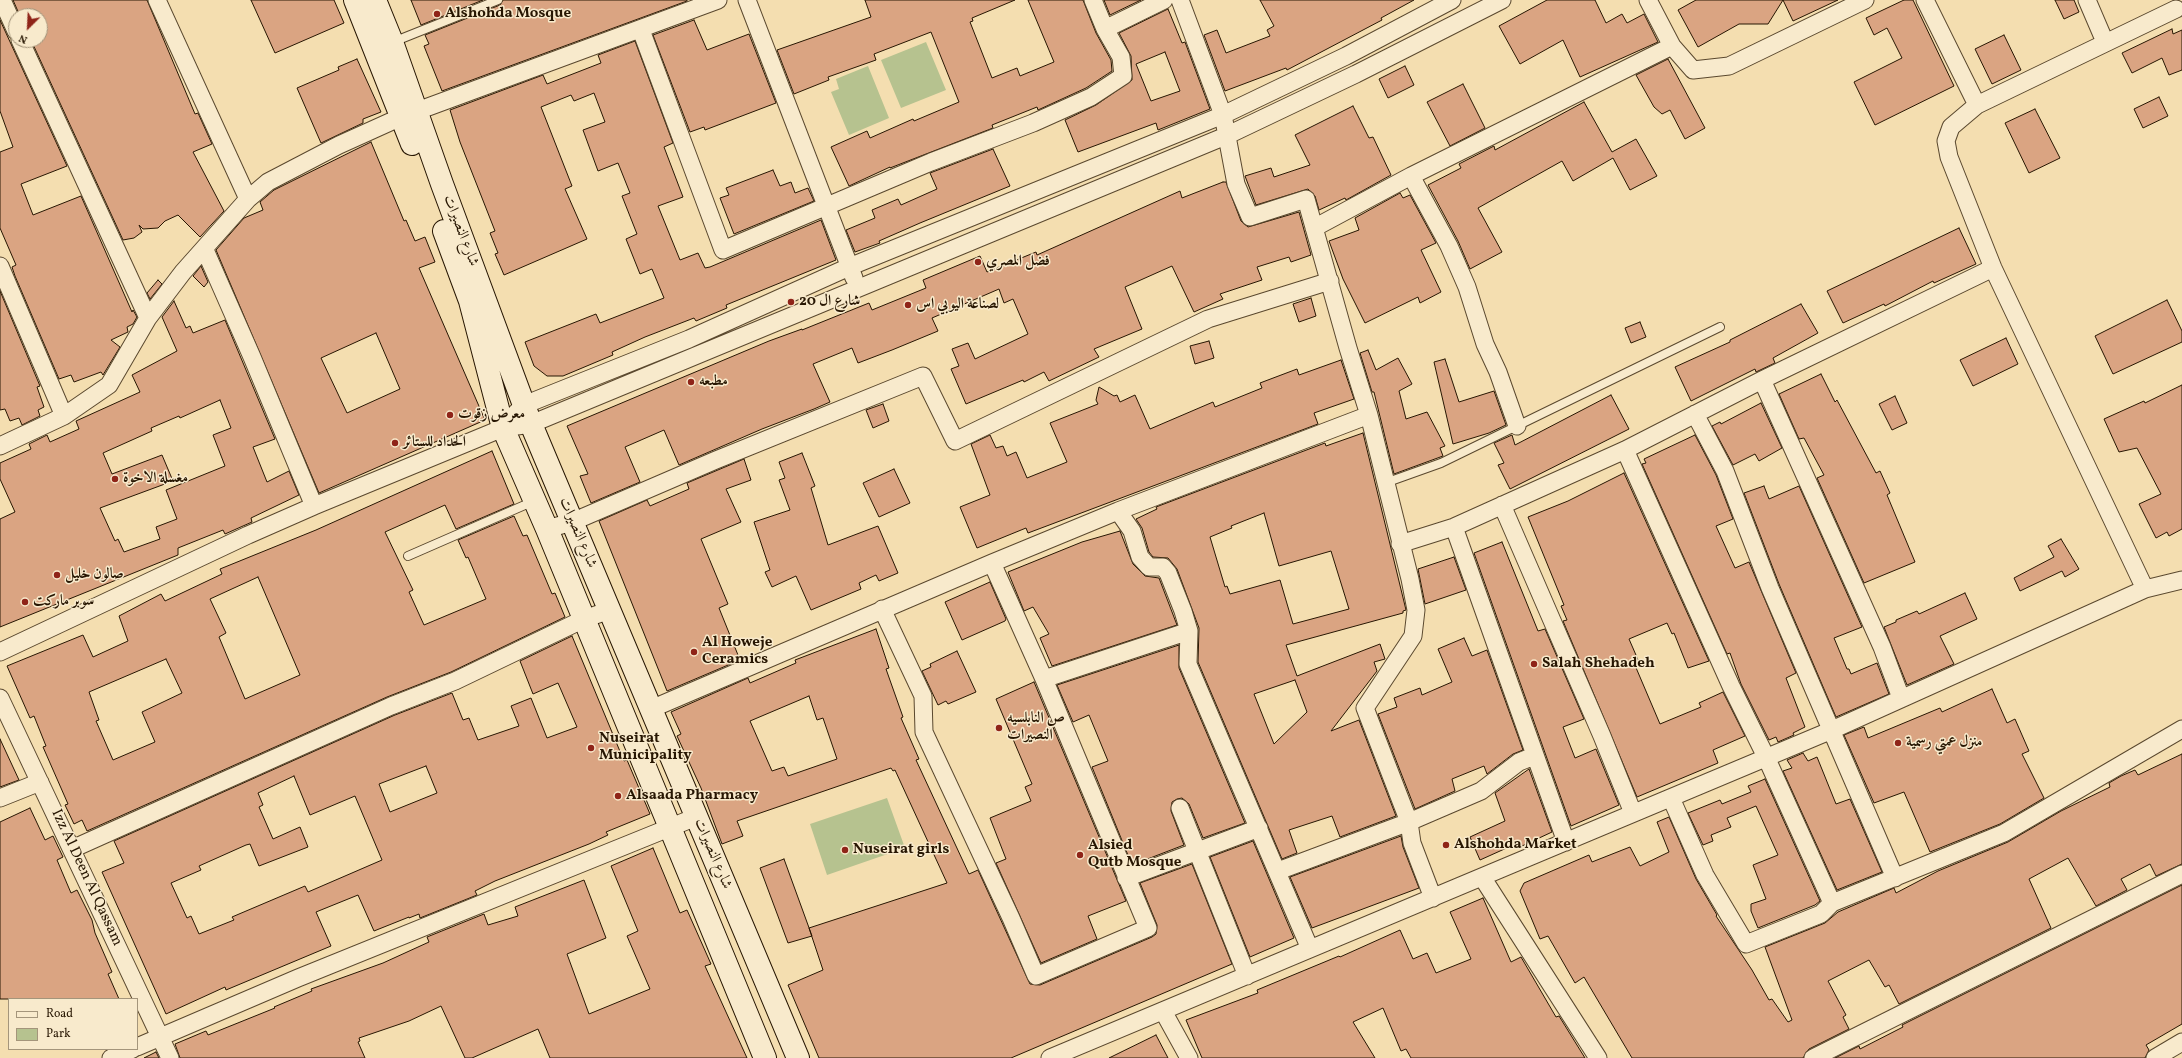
<!DOCTYPE html>
<meta charset="utf-8">
<style>
body{margin:0}
#map{position:relative;width:2182px;height:1058px;overflow:hidden;background:#f4deb0;font-family:Vollkorn,serif}
canvas{display:block}
.legend{position:absolute;left:8px;top:998px;width:130px;height:52px;box-sizing:border-box;background:#f8eacc;border:1px solid #a4957b;margin:0;padding:5px 7px;list-style:none;font-size:12px;color:#271602}
.legend li{display:flex;align-items:center;gap:8px;height:20px}
.legend b{width:20px;border:1px solid #a4957b}
.north{position:absolute;left:8px;top:8px;width:40px;height:40px;box-sizing:border-box;background:#f8eacc;border:1px solid #a4957b;border-radius:50%;rotate:204deg;font-size:11px;font-weight:700;line-height:16px;text-align:center;color:#271602}
.north::after{content:'';display:block;margin:auto;width:14px;height:18px;background:#8f2418;clip-path:polygon(50% 0,100% 100%,50% 72%,0 100%)}
</style>
<div id="map">
<canvas width="2182" height="1058"></canvas>
<ul class="legend">
<li><b style="height:5px;background:#f8eacc"></b>Road</li>
<li><b style="height:11px;background:#b6c28f"></b>Park</li>
</ul>
<div class="north">N</div>
</div>
<script>
const context = document.querySelector('canvas').getContext('2d');
context.lineJoin = 'round';
function fill(path, color) {
  context.fillStyle = color;
  context.fill(path, 'evenodd');
}
function shape(rows) {
  const path = new Path2D();
  for (const r of rows) {
    path.moveTo(r[0], r[1]);
    for (let i = 2; i < r.length; i += 2) path.lineTo(r[i], r[i + 1]);
  }
  return path;
}
function stroke(path, color, width, dash) {
  context.strokeStyle = color;
  context.lineWidth = width;
  context.lineCap = dash ? 'butt' : 'round';
  context.setLineDash(dash || []);
  context.stroke(path);
}
function label(font, color, halo, rows, align = 'center') {
  context.font = font + ' Vollkorn,Amiri,serif';
  context.lineWidth = 3;
  context.setLineDash([]);
  context.textBaseline = 'middle';
  context.strokeStyle = halo;
  context.fillStyle = color;
  for (const [text, x, y, turn = 0] of rows) {
    context.save();
    context.translate(x, y);
    context.rotate((+turn || 0) * Math.PI / 180);
    context.textAlign = isNaN(turn) ? turn : align;
    if (halo) context.strokeText(text, 0, 0);
    context.fillText(text, 0, 0);
    context.restore();
  }
}
fill(shape([
 [926,42,946,90,901,108,881,60],
 [868,66,889,118,849,135,831,92,839,89,836,79],
 [887,798,905,848,827,875,810,824]
]), '#b6c28f');
const building = shape([
 [13,0,147,0,195,114,198,113,212,144,193,152,224,211,200,237,178,215,165,221,158,228,143,229,139,225,142,232,134,238,123,240,31,40,40,40,40,16,20,16,13,0],
 [251,0,334,0,344,23,275,53,251,0],
 [411,0,483,0,421,25,411,0],
 [503,0,687,0,687,1,442,91,424,46,429,44,425,35,500,5,503,0],
 [865,0,1015,0,972,18,973,21,970,22,992,78,1017,68,1020,76,1054,62,1028,0,1083,0,1096,33,1111,60,1112,71,1086,88,1038,110,1037,107,992,125,993,128,890,168,890,167,849,186,831,147,867,131,870,138,913,119,914,121,959,102,931,32,874,54,876,60,828,77,829,80,794,94,777,50,871,17,865,0],
 [1104,0,1141,0,1110,15,1104,0],
 [1260,0,1414,0,1381,18,1382,20,1287,70,1286,68,1225,91,1204,35,1217,30,1226,53,1270,36,1267,30,1274,26,1260,0],
 [1547,0,1595,0,1606,23,1622,14,1627,23,1644,14,1658,42,1580,77,1563,40,1520,64,1499,26,1547,0],
 [1696,0,1838,0,1793,21,1783,0,1768,24,1739,24,1698,47,1678,10,1696,0],
 [1904,0,1913,0,1954,86,1875,125,1854,82,1902,58,1887,28,1874,35,1866,18,1904,0],
 [2055,0,2074,0,2079,12,2064,19,2055,0],
 [1168,9,1182,43,1185,42,1210,109,1158,130,1156,123,1078,152,1065,120,1096,105,1132,80,1131,56,1119,33,1168,9],
 [1165,52,1180,91,1151,101,1136,64,1165,52],
 [0,20,67,166,21,184,33,215,81,196,132,312,133,310,137,317,133,324,127,327,128,332,111,340,120,347,103,375,101,372,74,382,71,375,59,379,15,276,12,267,16,265,0,228,0,152,13,147,0,111,0,20],
 [694,20,707,50,749,34,776,103,705,130,704,127,690,132,653,35,694,20],
 [2172,29,2173,34,2182,30,2182,70,2169,75,2162,58,2132,73,2122,53,2172,29],
 [2004,35,2021,70,1992,84,1975,49,2004,35],
 [635,41,673,143,664,147,683,197,658,206,680,260,698,253,705,268,710,267,821,220,836,260,726,305,727,308,696,321,694,318,645,337,612,352,613,355,563,376,547,376,534,366,525,342,596,314,600,323,664,298,652,269,640,274,626,239,637,234,622,196,630,193,618,163,598,171,583,130,605,122,594,93,574,101,571,95,541,107,572,186,565,189,587,239,504,275,495,254,498,253,490,233,495,231,460,142,450,110,543,75,547,84,601,63,598,55,635,41],
 [357,59,381,112,363,119,363,123,321,143,297,88,339,70,338,67,357,59],
 [1668,59,1705,128,1685,139,1670,110,1662,114,1654,107,1636,75,1668,59],
 [1405,66,1414,85,1388,98,1379,79,1405,66],
 [1463,84,1485,128,1450,146,1427,102,1463,84],
 [2159,97,2168,116,2143,128,2134,109,2159,97],
 [1584,102,1612,152,1636,139,1657,176,1630,190,1613,158,1573,181,1562,161,1478,208,1502,252,1470,269,1458,241,1428,185,1461,168,1459,164,1494,146,1495,150,1584,102],
 [1353,106,1369,138,1373,137,1391,175,1346,200,1345,198,1319,210,1315,196,1308,189,1256,205,1245,176,1271,168,1274,177,1310,165,1295,135,1353,106],
 [2035,109,2060,158,2029,173,2005,123,2035,109],
 [371,142,404,221,406,220,415,241,425,237,435,262,419,268,485,420,319,493,216,250,244,218,263,210,260,202,274,190,371,142],
 [376,333,400,389,347,413,321,358,376,333],
 [993,149,1010,186,920,223,879,241,880,243,855,252,846,230,875,218,872,210,898,199,901,205,937,189,930,173,993,149],
 [773,170,780,186,791,182,795,193,808,188,814,201,734,234,720,198,729,195,726,188,773,170],
 [1223,182,1226,182,1241,221,1248,227,1299,212,1311,255,1291,262,1289,257,1257,267,1262,280,1220,294,1223,299,1194,312,1172,266,1125,287,1142,329,1094,349,1099,357,1049,381,1044,372,1024,382,1023,380,966,404,951,369,959,366,952,349,968,343,975,359,1028,334,1013,299,1004,303,999,289,932,318,938,331,892,350,858,363,852,348,813,364,830,402,814,409,762,429,679,465,664,430,625,447,640,482,591,503,580,476,588,474,567,426,769,341,802,329,802,330,869,303,872,310,926,288,923,280,980,256,987,272,1036,252,1037,255,1180,191,1182,198,1223,182],
 [1400,193,1403,198,1410,195,1436,243,1421,250,1441,292,1420,303,1418,297,1365,323,1343,279,1329,241,1359,230,1355,218,1400,193],
 [1959,228,1976,264,1934,283,1933,281,1885,306,1884,304,1843,323,1827,291,1959,228],
 [201,266,208,282,204,287,193,276,201,266],
 [158,280,162,284,150,299,147,293,158,280],
 [0,291,40,386,37,387,44,407,38,410,40,416,22,425,19,418,10,421,5,409,0,410,0,291],
 [1311,298,1316,316,1299,322,1293,304,1311,298],
 [2167,300,2182,331,2182,342,2113,374,2095,336,2167,300],
 [174,301,186,328,190,326,193,333,225,320,275,439,253,447,267,482,289,471,299,495,251,518,252,522,225,534,223,530,178,548,178,555,0,627,0,519,15,512,0,479,0,463,31,449,29,444,47,435,50,442,79,429,76,421,140,392,132,375,177,351,162,317,174,301],
 [220,400,231,428,213,435,225,466,166,490,177,519,156,527,160,539,124,552,118,539,115,541,100,508,173,481,162,455,112,474,103,453,152,431,151,428,179,416,180,418,220,400],
 [1801,304,1818,333,1773,358,1775,363,1756,372,1755,369,1691,401,1675,367,1730,342,1730,340,1801,304],
 [1640,322,1646,337,1631,343,1625,328,1640,322],
 [2006,338,2018,364,1973,386,1960,360,2006,338],
 [1209,341,1214,358,1195,364,1190,346,1209,341],
 [1368,350,1376,370,1398,358,1412,384,1399,391,1406,419,1427,412,1445,446,1440,448,1443,456,1394,474,1374,392,1372,392,1360,353,1368,350],
 [1445,359,1459,402,1494,391,1506,425,1489,433,1453,444,1434,362,1445,359],
 [1341,360,1354,399,1314,413,1318,424,1028,533,1026,528,977,548,960,507,990,495,971,444,990,435,996,448,1003,446,1007,456,1016,452,1027,478,1067,462,1050,423,1098,404,1096,400,1099,387,1114,396,1117,395,1120,402,1135,395,1150,429,1213,402,1215,407,1262,388,1260,383,1297,369,1299,375,1341,360],
 [1821,374,1835,402,1837,400,1876,473,1880,471,1890,493,1887,495,1915,562,1864,583,1817,478,1824,475,1804,438,1799,439,1779,394,1821,374],
 [2182,385,2182,529,2169,536,2167,532,2156,538,2139,504,2161,494,2137,448,2119,452,2104,419,2144,401,2145,403,2182,385],
 [1611,395,1629,429,1510,489,1498,465,1504,463,1494,443,1512,435,1515,445,1611,395],
 [1895,396,1907,423,1892,430,1879,404,1895,396],
 [1761,403,1782,448,1759,461,1755,454,1733,465,1712,426,1720,422,1721,424,1761,403],
 [883,404,889,421,873,428,866,410,883,404],
 [1363,433,1406,610,1403,611,1403,613,1286,645,1297,676,1380,644,1385,659,1374,662,1377,671,1331,731,1359,720,1396,816,1340,837,1332,816,1289,830,1297,853,1282,859,1198,662,1199,628,1177,569,1168,558,1153,557,1149,552,1142,528,1136,519,1157,509,1156,507,1325,443,1326,446,1363,433],
 [1264,513,1279,566,1331,551,1349,609,1293,624,1280,580,1230,594,1227,586,1225,587,1210,537,1232,528,1231,526,1264,513],
 [1295,680,1307,712,1274,744,1254,694,1295,680],
 [1695,435,1716,475,1733,519,1716,526,1735,568,1749,562,1796,673,1786,678,1805,727,1793,733,1794,735,1778,742,1776,737,1769,740,1741,684,1730,653,1727,654,1642,464,1646,463,1644,459,1695,435],
 [492,451,514,504,456,529,445,505,385,532,413,590,409,592,424,625,486,599,468,557,466,558,458,540,514,516,523,536,527,535,552,594,555,593,565,617,451,672,387,697,87,831,82,820,74,824,65,805,68,804,43,747,46,746,34,716,30,718,7,666,83,635,93,657,128,641,119,616,161,594,165,601,222,574,220,569,316,530,492,451],
 [258,577,300,675,245,699,219,637,226,633,210,599,258,577],
 [166,659,182,693,142,712,155,742,113,760,96,721,99,720,89,692,166,659],
 [802,453,815,486,811,488,828,545,878,526,898,573,879,581,876,575,859,583,861,589,811,610,796,576,772,587,765,572,770,570,754,522,790,510,779,480,785,478,779,462,802,453],
 [744,459,751,480,726,489,741,522,701,539,728,604,719,608,740,660,667,691,599,521,647,500,650,506,689,489,687,483,744,459],
 [894,469,910,503,879,517,863,483,894,469],
 [1624,473,1709,661,1688,668,1674,633,1672,634,1667,623,1629,639,1639,662,1634,663,1660,724,1701,707,1699,703,1723,692,1745,736,1713,750,1718,763,1637,797,1563,621,1567,620,1561,606,1564,605,1528,517,1568,501,1624,473],
 [1764,486,1769,499,1799,486,1862,627,1834,638,1847,669,1849,669,1851,674,1877,663,1889,694,1836,717,1779,584,1744,493,1764,486],
 [1120,531,1133,564,1145,576,1159,578,1177,625,1052,666,1040,638,1049,634,1033,607,1024,611,1008,572,1082,542,1120,531],
 [2061,539,2079,569,2065,577,2062,571,2020,591,2014,578,2054,557,2048,546,2061,539],
 [1502,542,1538,631,1545,629,1584,719,1563,727,1575,758,1596,749,1619,805,1571,826,1474,553,1502,542],
 [1454,557,1466,590,1425,604,1418,569,1454,557],
 [990,582,1006,619,1005,621,962,640,945,602,990,582],
 [1965,593,1977,619,1940,636,1954,664,1907,685,1884,627,1896,622,1896,620,1917,611,1919,614,1965,593],
 [876,629,889,668,886,669,903,717,901,718,919,759,916,760,969,874,978,870,1030,984,1040,985,1152,937,1156,934,1157,925,1140,883,1192,864,1232,964,1011,1058,819,1058,788,985,823,970,809,928,947,883,895,770,893,771,891,768,737,821,743,836,722,844,701,788,677,736,681,734,671,712,748,678,750,683,796,663,795,660,876,629],
 [809,696,817,720,823,718,837,759,788,776,784,767,772,771,750,721,809,696],
 [572,636,624,761,627,760,650,814,606,832,608,835,589,844,495,881,475,891,477,895,420,918,419,914,409,918,409,917,374,931,358,895,316,912,331,946,226,990,225,987,166,1014,102,872,124,863,114,841,395,715,452,693,463,720,469,718,478,740,519,726,511,706,531,698,547,738,577,727,558,683,533,694,520,661,572,636],
 [426,766,437,793,390,812,379,784,426,766],
 [294,776,310,815,355,796,382,860,308,892,305,886,232,917,234,920,199,934,191,916,187,918,171,883,201,870,199,866,246,845,250,844,259,866,308,847,300,827,273,839,259,807,263,805,258,793,294,776],
 [1464,638,1472,656,1487,650,1523,750,1513,754,1487,774,1484,766,1452,779,1455,791,1415,809,1378,714,1397,707,1394,698,1420,688,1422,695,1452,682,1438,649,1464,638],
 [1179,645,1179,668,1245,823,1203,838,1189,804,1182,798,1177,799,1172,802,1171,811,1184,845,1132,865,1092,767,1108,761,1089,715,1073,722,1057,685,1179,645],
 [957,651,976,692,948,704,946,701,938,705,922,671,931,667,930,664,957,651],
 [1034,682,1126,901,1088,916,1097,939,1041,963,996,863,1006,859,990,818,1031,801,1025,787,1032,784,996,699,1034,682],
 [1992,689,2007,723,2015,719,2029,751,2022,754,2044,798,2000,824,1930,852,1904,792,1874,803,1844,735,1864,727,1868,738,1940,708,1942,712,1992,689],
 [0,739,19,780,0,787,0,739],
 [1803,753,1808,761,1817,757,1836,804,1850,799,1882,872,1837,890,1783,771,1792,768,1787,760,1803,753],
 [2182,754,2182,864,2156,876,2150,864,2121,879,2127,890,2096,906,2068,858,2029,879,2051,928,1899,1004,1889,985,1885,987,1869,960,1828,981,1846,1015,1843,1017,1849,1029,1809,1049,1803,1058,1632,1058,1584,977,1575,983,1548,936,1540,939,1520,891,1524,883,1589,855,1592,862,1630,847,1640,866,1669,852,1657,822,1669,817,1696,879,1717,915,1716,916,1752,970,1769,1000,1772,999,1788,1022,1792,1020,1765,947,1825,923,1838,912,1894,888,1896,893,1938,871,2008,842,2061,811,2110,787,2109,783,2121,776,2135,770,2138,775,2182,754],
 [1529,769,1552,832,1522,846,1520,842,1480,860,1470,837,1505,821,1495,793,1529,769],
 [1765,779,1820,901,1815,905,1758,928,1751,911,1751,904,1766,899,1753,865,1778,855,1756,806,1727,818,1731,827,1711,835,1713,841,1703,845,1688,813,1720,800,1722,804,1751,792,1748,786,1765,779],
 [30,808,45,840,53,836,63,857,57,860,71,893,77,890,92,920,95,933,112,972,108,974,119,999,0,999,0,822,30,808],
 [1401,836,1403,847,1419,888,1312,928,1290,877,1401,836],
 [1253,841,1294,938,1250,957,1210,857,1253,841],
 [653,848,680,913,687,910,711,964,705,966,747,1058,550,1058,538,1029,472,1058,465,1058,441,1006,409,1021,359,1038,360,1041,358,1042,365,1058,180,1058,175,1044,206,1031,208,1035,275,1008,274,1007,312,991,311,989,383,963,429,942,427,937,484,914,488,925,518,916,515,907,584,880,606,938,567,954,589,1014,650,989,627,936,638,931,611,866,653,848],
 [784,859,812,936,788,943,760,868,784,859],
 [2182,885,2182,1024,2146,1045,2149,1050,2145,1058,1835,1058,1859,1046,1860,1049,1903,1027,1902,1025,2182,885],
 [1483,898,1511,962,1521,957,1556,1017,1559,1016,1585,1058,1411,1058,1406,1049,1401,1051,1383,1008,1353,1022,1375,1058,1202,1058,1186,1020,1258,993,1257,990,1339,956,1340,957,1400,930,1413,959,1427,953,1436,973,1471,959,1450,912,1483,898],
 [1156,1035,1168,1058,1109,1058,1156,1035],
 [156,1052,159,1058,144,1058,156,1052]
]);
fill(building, '#daa482');
stroke(building, '#271602', 1);
const service = shape([
 [393,42,498,0],
 [1385,483,1441,463,1720,327],
 [408,556,534,501]
]);
const minor = shape([
 [2,0,16,31],
 [157,0,248,199],
 [747,0,854,278],
 [1180,0,1223,115,1236,184,1250,217,1306,199,1348,348,1369,415,1410,579,1416,610,1413,636,1365,708,1409,822,1412,843,1433,898],
 [1648,0,1672,46,1693,70,1729,66,1865,0],
 [1925,0,1977,105],
 [2087,0,2105,42],
 [1105,29,1164,0],
 [641,30,723,250,931,162,1033,123,1091,97,1123,76,1121,57,1105,29,1093,0],
 [20,40,148,318],
 [1411,176,1449,246,1467,287,1485,344,1498,372,1517,426],
 [1314,228,1411,176,1672,46],
 [205,250,252,357,314,506],
 [0,266,64,416],
 [1762,380,1882,647,1901,698],
 [515,414,524,405,689,339,849,267,1223,115,1346,56,1452,0],
 [1695,414,1725,471,1770,588,1895,878],
 [0,446,64,416,109,385,148,318,183,272,248,199,268,182,339,145,401,117,718,0],
 [1625,450,1731,686,1766,757,1832,903],
 [1502,505,1602,736,1633,813],
 [1118,511,1132,531,1140,557,1149,567,1163,567,1168,573,1183,611,1189,631,1188,664,1310,949],
 [1454,527,1566,842],
 [547,529,572,522,716,460,923,376,955,441,1208,319,1330,281],
 [1400,544,1454,527,1625,450,1762,380,1993,268],
 [2145,589,1993,268,1949,157,1946,141,1951,127,1977,105,2176,9],
 [882,609,923,696,924,732,1011,918,1036,976,1148,928,1044,679,992,563],
 [0,652,248,535,314,506,503,428,531,424,1228,135,1356,74,1502,0],
 [1044,679,1189,631],
 [0,698,170,1058],
 [651,709,992,563,1118,511,1369,415],
 [0,798,40,782],
 [1671,798,1705,875,1746,944,1821,914,1832,903,2004,833,2182,729],
 [1180,808,1247,976],
 [72,849,391,706,455,681,584,619,610,610],
 [1278,871,1409,822,1481,791,1519,762,1534,756],
 [1482,877,1598,1058],
 [1126,878,1259,828],
 [1163,1011,1189,1058],
 [137,1047,298,978,696,817],
 [111,1058,133,1049],
 [1050,1058,1832,730,2145,589,2182,580],
 [1813,1058,2182,874],
 [2155,1058,2182,1042]
]);
const secondary = shape([
 [355,0,412,144],
 [375,0,392,42,442,184,531,424,798,1058],
 [444,231,470,301,503,428,547,529,765,1058]
]);
stroke(service, '#5a482e', 10);
stroke(minor, '#5a482e', 19);
stroke(secondary, '#271602', 24);
stroke(service, '#f8eacc', 8);
stroke(minor, '#f8eacc', 17);
stroke(secondary, '#f8eacc', 22);
for (const [x, y, r, color] of [
 [437,14,4,"#8f2418"],
 [978,262,4,"#8f2418"],
 [791,302,4,"#8f2418"],
 [908,305,4,"#8f2418"],
 [691,382,4,"#8f2418"],
 [450,415,4,"#8f2418"],
 [395,443,4,"#8f2418"],
 [115,479,4,"#8f2418"],
 [57,575,4,"#8f2418"],
 [25,602,4,"#8f2418"],
 [694,652,4,"#8f2418"],
 [1534,664,4,"#8f2418"],
 [999,728,4,"#8f2418"],
 [1898,743,4,"#8f2418"],
 [591,748,4,"#8f2418"],
 [618,796,4,"#8f2418"],
 [1446,845,4,"#8f2418"],
 [845,850,4,"#8f2418"],
 [1080,855,4,"#8f2418"]
]) {
  const dot = new Path2D();
  dot.arc(x, y, r, 0, 2 * Math.PI);
  context.fillStyle = color;
  context.fill(dot);
  stroke(dot, '#f8eacc', 1.5);
}
label('bold 15px', '#271602', '#f8eacc', [
 ["Alshohda Mosque",445,14],
 ["فضل المصري",986,262],
 ["شارع ال 20",799,302],
 ["لصناعة اليوبي اس",916,305],
 ["مطبعه",699,382],
 ["معرض زقوت",458,415],
 ["الحداد للستائر",403,443],
 ["مغسلة الاخوة",123,479],
 ["صالون خليل",65,575],
 ["سوبر ماركت",33,602],
 ["Al Howeje",702,643],
 ["Ceramics",702,660],
 ["Salah Shehadeh",1542,664],
 ["ص النابلسيه",1007,719],
 ["النصيرات",1007,736],
 ["Nuseirat",599,739],
 ["Municipality",599,756],
 ["منزل عمتي رسمية",1906,743],
 ["Alsaada Pharmacy",626,796],
 ["Alshohda Market",1454,845],
 ["Alsied",1088,846],
 ["Qutb Mosque",1088,863],
 ["Nuseirat girls",853,850]
], 'left');
label('15px', '#271602', '#f8eacc', [
 ["شارع النصيرات",460,231,69],
 ["شارع النصيرات",577,533,67],
 ["شارع النصيرات",712,854,67],
 ["Izz Al Deen Al Qassam",86,878,65]
]);
</script>
